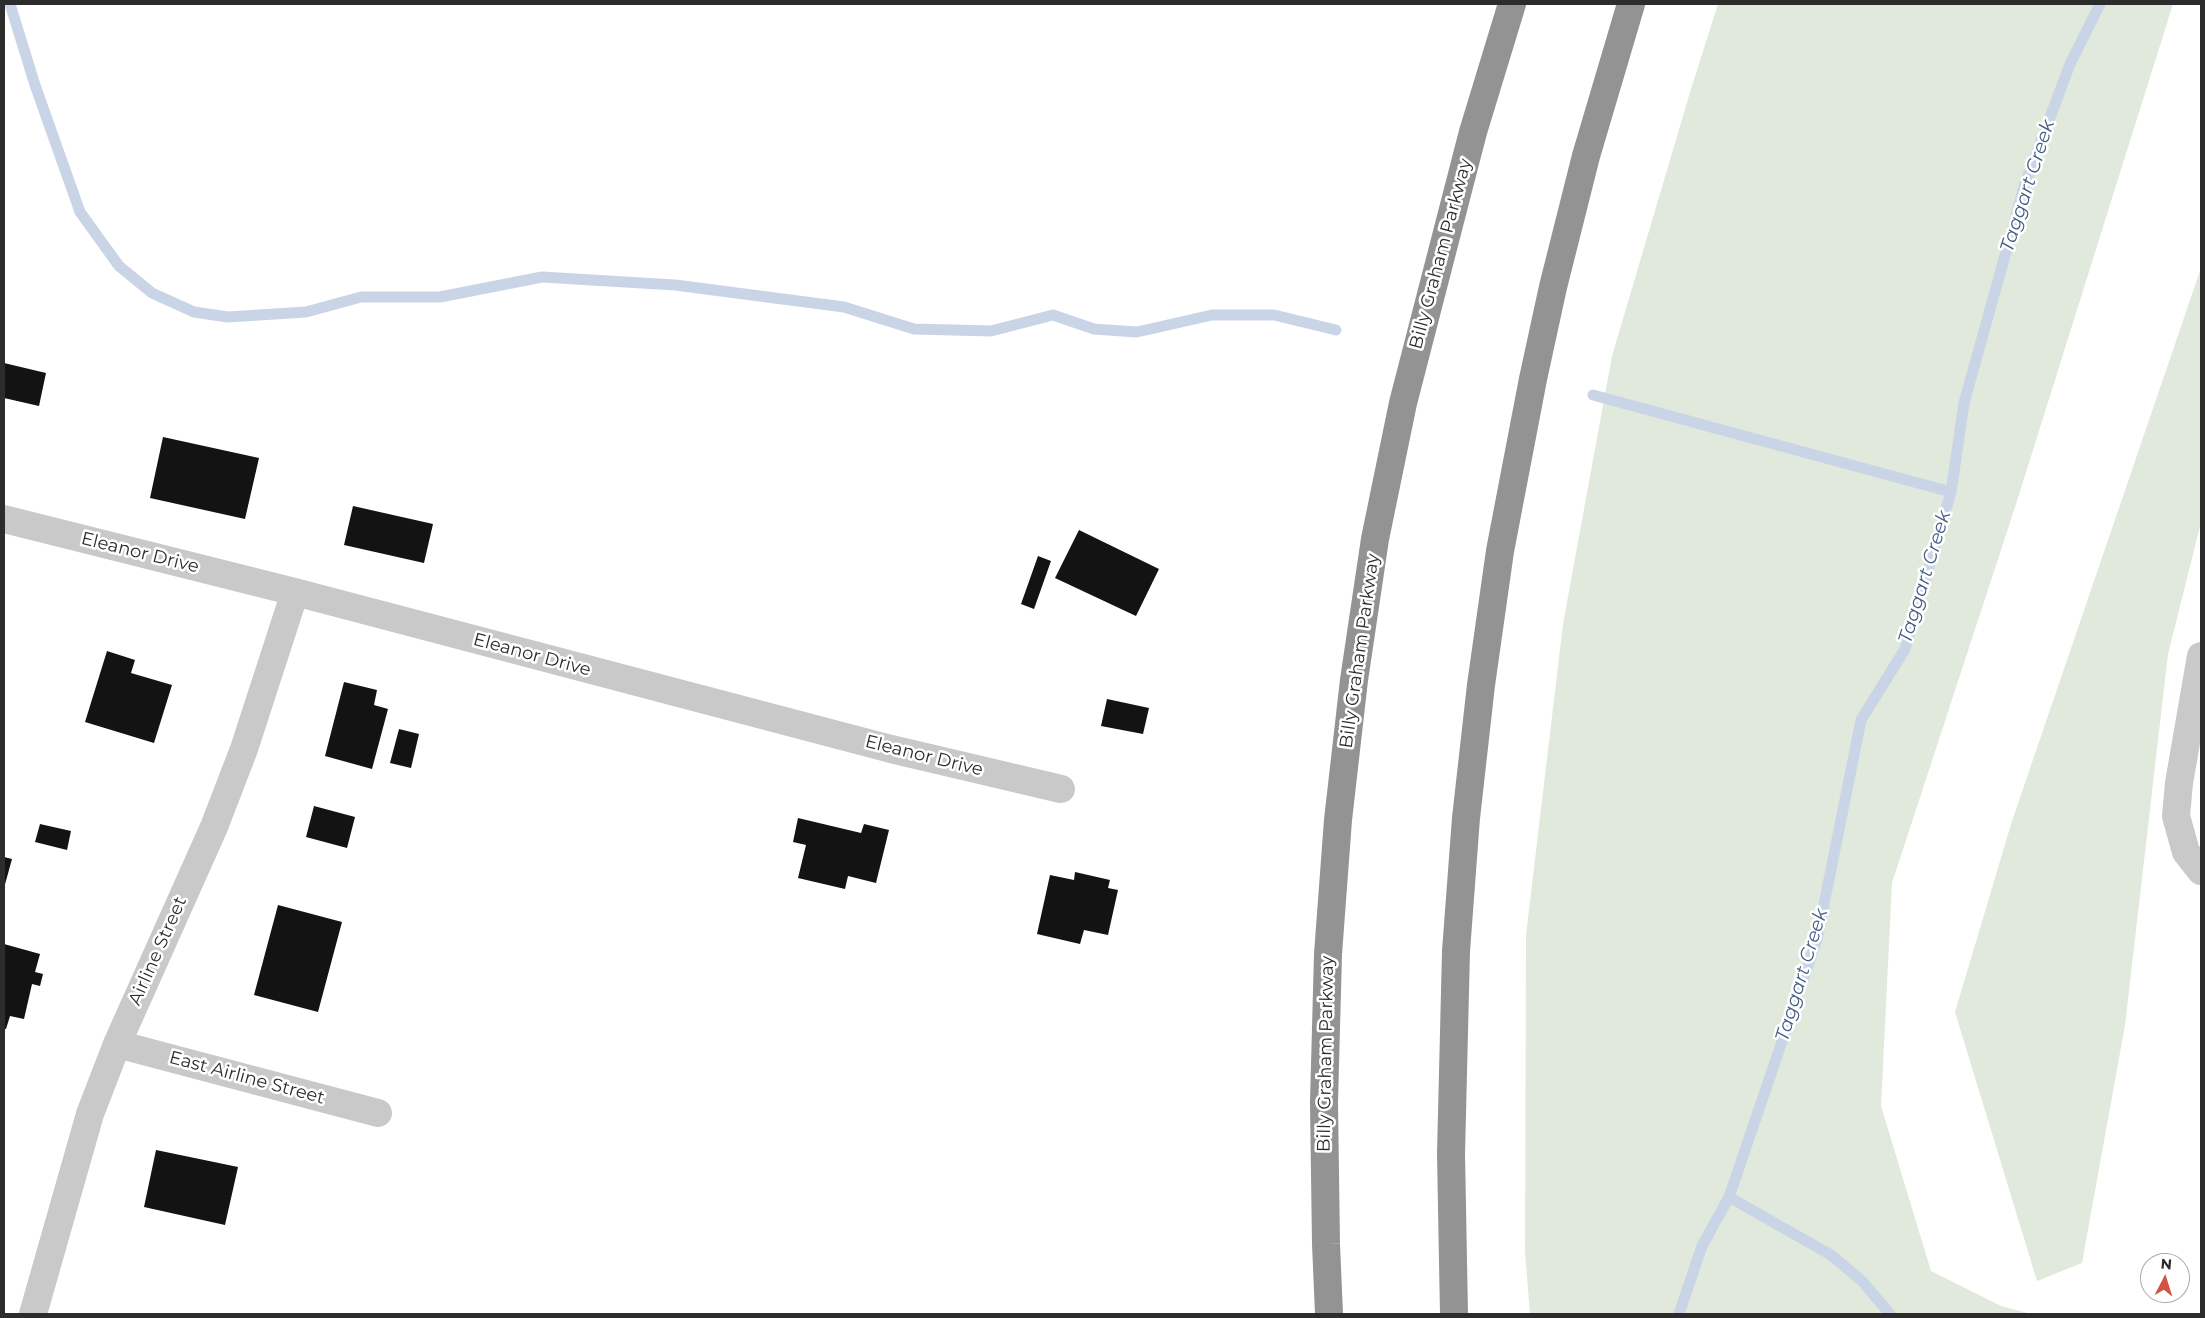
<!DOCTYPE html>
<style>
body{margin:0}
#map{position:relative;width:2205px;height:1318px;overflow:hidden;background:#fff;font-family:Montserrat,sans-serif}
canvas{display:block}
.frame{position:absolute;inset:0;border:5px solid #2c2c2c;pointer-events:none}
.north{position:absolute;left:2140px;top:1253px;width:50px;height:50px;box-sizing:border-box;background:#fff;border:1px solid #ababab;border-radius:50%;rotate:5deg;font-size:14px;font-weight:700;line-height:20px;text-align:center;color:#2c2c2c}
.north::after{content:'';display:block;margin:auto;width:18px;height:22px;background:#d15341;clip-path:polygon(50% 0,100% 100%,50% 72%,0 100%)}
</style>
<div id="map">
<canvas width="2205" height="1318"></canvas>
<div class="frame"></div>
<div class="north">N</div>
</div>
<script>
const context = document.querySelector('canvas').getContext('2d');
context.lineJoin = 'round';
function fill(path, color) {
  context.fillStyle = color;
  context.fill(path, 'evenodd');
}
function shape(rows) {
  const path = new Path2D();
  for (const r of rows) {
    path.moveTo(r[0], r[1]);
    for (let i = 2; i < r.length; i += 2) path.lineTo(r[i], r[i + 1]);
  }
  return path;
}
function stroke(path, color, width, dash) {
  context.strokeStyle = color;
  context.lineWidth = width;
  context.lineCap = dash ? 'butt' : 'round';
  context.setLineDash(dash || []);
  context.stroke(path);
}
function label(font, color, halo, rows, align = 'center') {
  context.font = font + ' Montserrat,sans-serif';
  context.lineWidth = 5;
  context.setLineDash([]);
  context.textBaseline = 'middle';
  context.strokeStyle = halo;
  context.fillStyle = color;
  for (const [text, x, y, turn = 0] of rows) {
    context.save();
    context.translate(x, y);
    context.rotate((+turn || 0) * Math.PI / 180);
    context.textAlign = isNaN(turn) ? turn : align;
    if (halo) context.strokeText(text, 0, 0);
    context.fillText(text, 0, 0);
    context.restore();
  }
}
fill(shape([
 [1718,4,2173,4,2017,501,1892,883,1881,1106,1931,1271,2001,1306,2031,1314,1530,1314,1525,1253,1526,935,1563,624,1612,356,1691,89],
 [2201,268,2201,522,2168,654,2125,1025,2082,1263,2037,1281,1955,1012,2012,821]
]), '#e0e9db');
stroke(shape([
 [10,4,35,85,80,212,119,266,152,293,194,312,228,317,306,312,361,297,440,297,542,277,675,285,844,307,914,329,991,331,1053,315,1094,329,1137,332,1212,315,1274,315,1336,330],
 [1593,395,1951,492],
 [1729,1197,1831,1255,1862,1281,1890,1314],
 [1679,1314,1702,1246,1729,1197,1817,939,1861,720,1905,649,1951,492,1964,403,2024,187,2070,64,2100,4]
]), '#c9d5e7', 11);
fill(shape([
 [4,363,46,373,39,406,4,398],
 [163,437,259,458,245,519,150,498],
 [353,506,433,524,424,563,344,545],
 [1079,530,1159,569,1136,616,1055,578],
 [1038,556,1051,561,1034,609,1021,604],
 [107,651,135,660,131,673,172,685,154,743,85,722],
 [344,682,377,690,374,705,388,709,372,769,325,756],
 [1107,699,1149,708,1143,734,1101,726],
 [399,729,419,734,411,768,390,763],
 [314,806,355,817,347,848,306,837],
 [798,818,861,833,864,824,889,830,876,883,848,876,845,889,798,878,806,845,793,842],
 [40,824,71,831,67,850,35,842],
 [4,857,12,859,4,888],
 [1075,872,1110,880,1108,888,1118,890,1108,935,1084,930,1080,944,1037,934,1050,875,1074,880],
 [278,905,342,922,318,1012,254,995],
 [4,944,40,954,35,972,43,974,40,986,32,984,24,1019,10,1016,6,1029,4,1029],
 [156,1150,238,1167,225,1225,144,1207]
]), '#131313');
stroke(shape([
 [4,519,295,592,891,749,1061,789],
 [2201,656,2179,783,2176,816,2186,852,2201,871],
 [117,1044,378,1113],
 [33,1314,90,1114,117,1044,214,827,244,749,295,592]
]), '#c9c9c9', 28);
stroke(shape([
 [1329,1314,1326,1244,1324,1102,1328,954,1338,820,1354,680,1375,539,1403,403,1473,132,1512,4],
 [1454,1314,1451,1154,1456,951,1466,818,1481,685,1500,551,1533,379,1553,287,1586,156,1631,4]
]), '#939393', 28);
label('18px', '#2c2c2c', '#fff', [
 ["Billy Graham Parkway",1441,254,-75],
 ["Eleanor Drive",140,553,14],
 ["Billy Graham Parkway",1360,651,-82],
 ["Eleanor Drive",532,655,15],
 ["Eleanor Drive",924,756,14],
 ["Airline Street",158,951,-66],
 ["Billy Graham Parkway",1326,1054,-89],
 ["East Airline Street",247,1078,15]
]);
label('italic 19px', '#445e85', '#fff', [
 ["Taggart Creek",2028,186,-72],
 ["Taggart Creek",1925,577,-73],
 ["Taggart Creek",1802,975,-73]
]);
</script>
